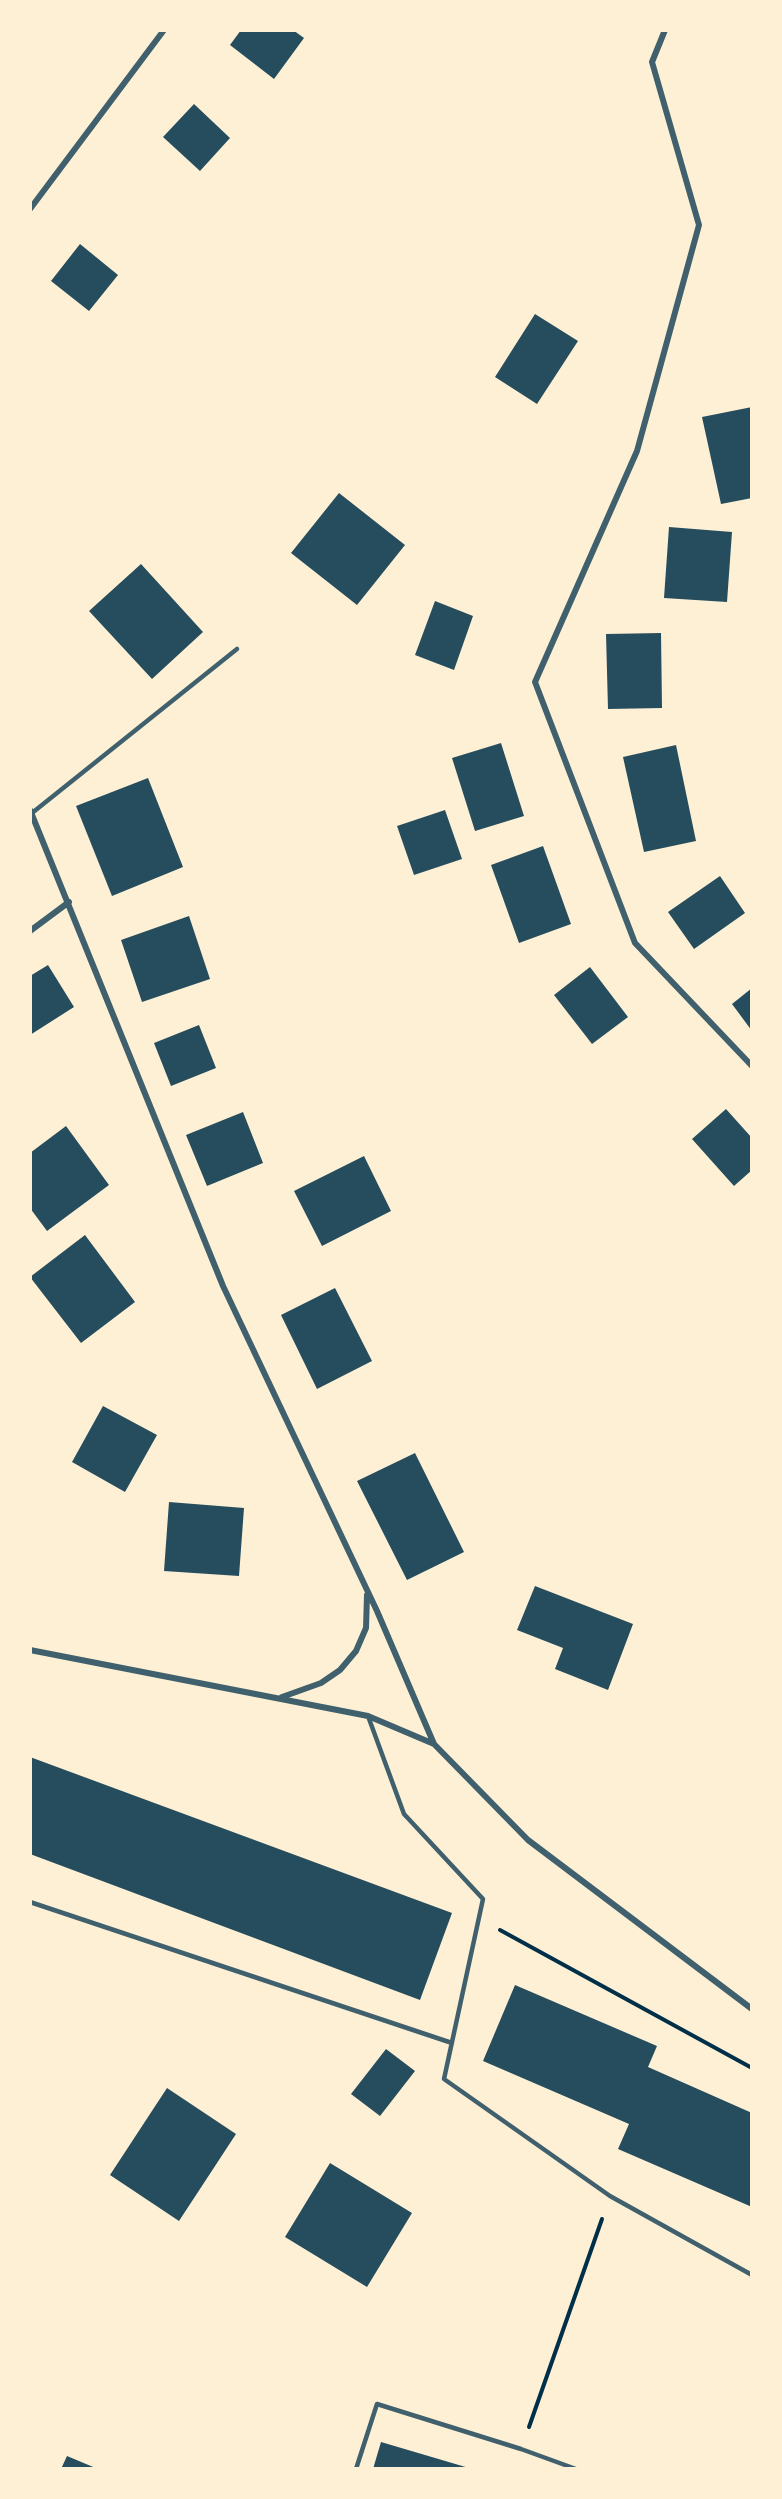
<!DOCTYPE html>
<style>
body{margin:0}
#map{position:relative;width:782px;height:2499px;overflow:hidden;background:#fdf0d5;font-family:Ubuntu,sans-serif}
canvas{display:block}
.frame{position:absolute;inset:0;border:32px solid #fdf0d5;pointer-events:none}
</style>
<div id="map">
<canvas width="782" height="2499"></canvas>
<div class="frame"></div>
</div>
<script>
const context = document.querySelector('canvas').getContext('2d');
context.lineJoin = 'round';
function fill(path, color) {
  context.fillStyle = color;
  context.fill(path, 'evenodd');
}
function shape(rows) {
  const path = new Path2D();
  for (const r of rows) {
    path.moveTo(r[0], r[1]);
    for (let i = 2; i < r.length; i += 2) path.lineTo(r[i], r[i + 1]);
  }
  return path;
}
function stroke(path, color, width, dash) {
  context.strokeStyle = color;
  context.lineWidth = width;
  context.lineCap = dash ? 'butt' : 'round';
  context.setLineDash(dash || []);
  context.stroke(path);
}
fill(shape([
 [241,30,293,30,304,38,274,79,230,45],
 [194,104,230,138,200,171,163,137],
 [80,244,118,275,89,311,51,281],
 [535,314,578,341,537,404,495,377],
 [752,407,752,498,721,504,702,417],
 [339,493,405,545,357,605,291,553],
 [669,527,732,532,727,602,664,598],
 [141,564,203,632,152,679,89,611],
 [435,601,473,616,454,670,415,655],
 [661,633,662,708,608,709,606,634],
 [501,743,524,816,475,831,452,758],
 [676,745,696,841,644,852,623,757],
 [148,778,183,867,112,896,76,806],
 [445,810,462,859,414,875,397,826],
 [543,846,571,924,519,943,491,865],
 [720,876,745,913,694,949,668,912],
 [189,916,210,979,142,1002,121,940],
 [48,965,74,1007,30,1035,30,976],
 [590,967,628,1017,592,1044,554,995],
 [752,988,752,1031,732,1004],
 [199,1025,216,1068,171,1086,154,1043],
 [726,1109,752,1138,752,1170,734,1186,692,1139],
 [243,1112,263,1163,207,1186,186,1135],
 [66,1126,109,1185,47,1231,30,1208,30,1153],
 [364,1156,391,1211,322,1246,294,1191],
 [85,1235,135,1302,81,1343,30,1277],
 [335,1288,372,1361,317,1389,281,1315],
 [103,1406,157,1435,125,1492,72,1462],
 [415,1453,464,1552,407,1580,357,1481],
 [169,1502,244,1508,239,1576,164,1571],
 [535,1586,633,1624,608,1690,555,1669,563,1648,517,1630],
 [30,1757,452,1913,420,2000,30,1854],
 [515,1985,657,2046,648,2067,752,2113,752,2207,618,2149,629,2124,483,2061],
 [386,2049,415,2071,380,2116,351,2094],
 [167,2088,236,2134,179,2221,110,2175],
 [330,2163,412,2213,367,2287,285,2237],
 [381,2442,469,2468,469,2469,373,2469],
 [67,2456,98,2469,61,2469]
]), '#264d5e');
stroke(shape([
 [500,1930,752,2068],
 [529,2427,602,2219]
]), '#003049', 4);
stroke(shape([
 [32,813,237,649],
 [368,1716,404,1814,483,1899,444,2079,610,2196,752,2275],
 [30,1902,452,2043],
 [356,2469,377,2404,521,2449,576,2469]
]), '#3f606c', 4.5);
stroke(shape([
 [665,30,652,62,699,225,637,451,535,682,635,943,752,1066],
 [30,209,164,30],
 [30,810,223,1286,377,1611,434,1744,528,1840,752,2009],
 [30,931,69,902],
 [30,1650,368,1716,434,1744],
 [282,1697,321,1683,340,1670,356,1651,366,1628,367,1595]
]), '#3f606c', 6);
</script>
